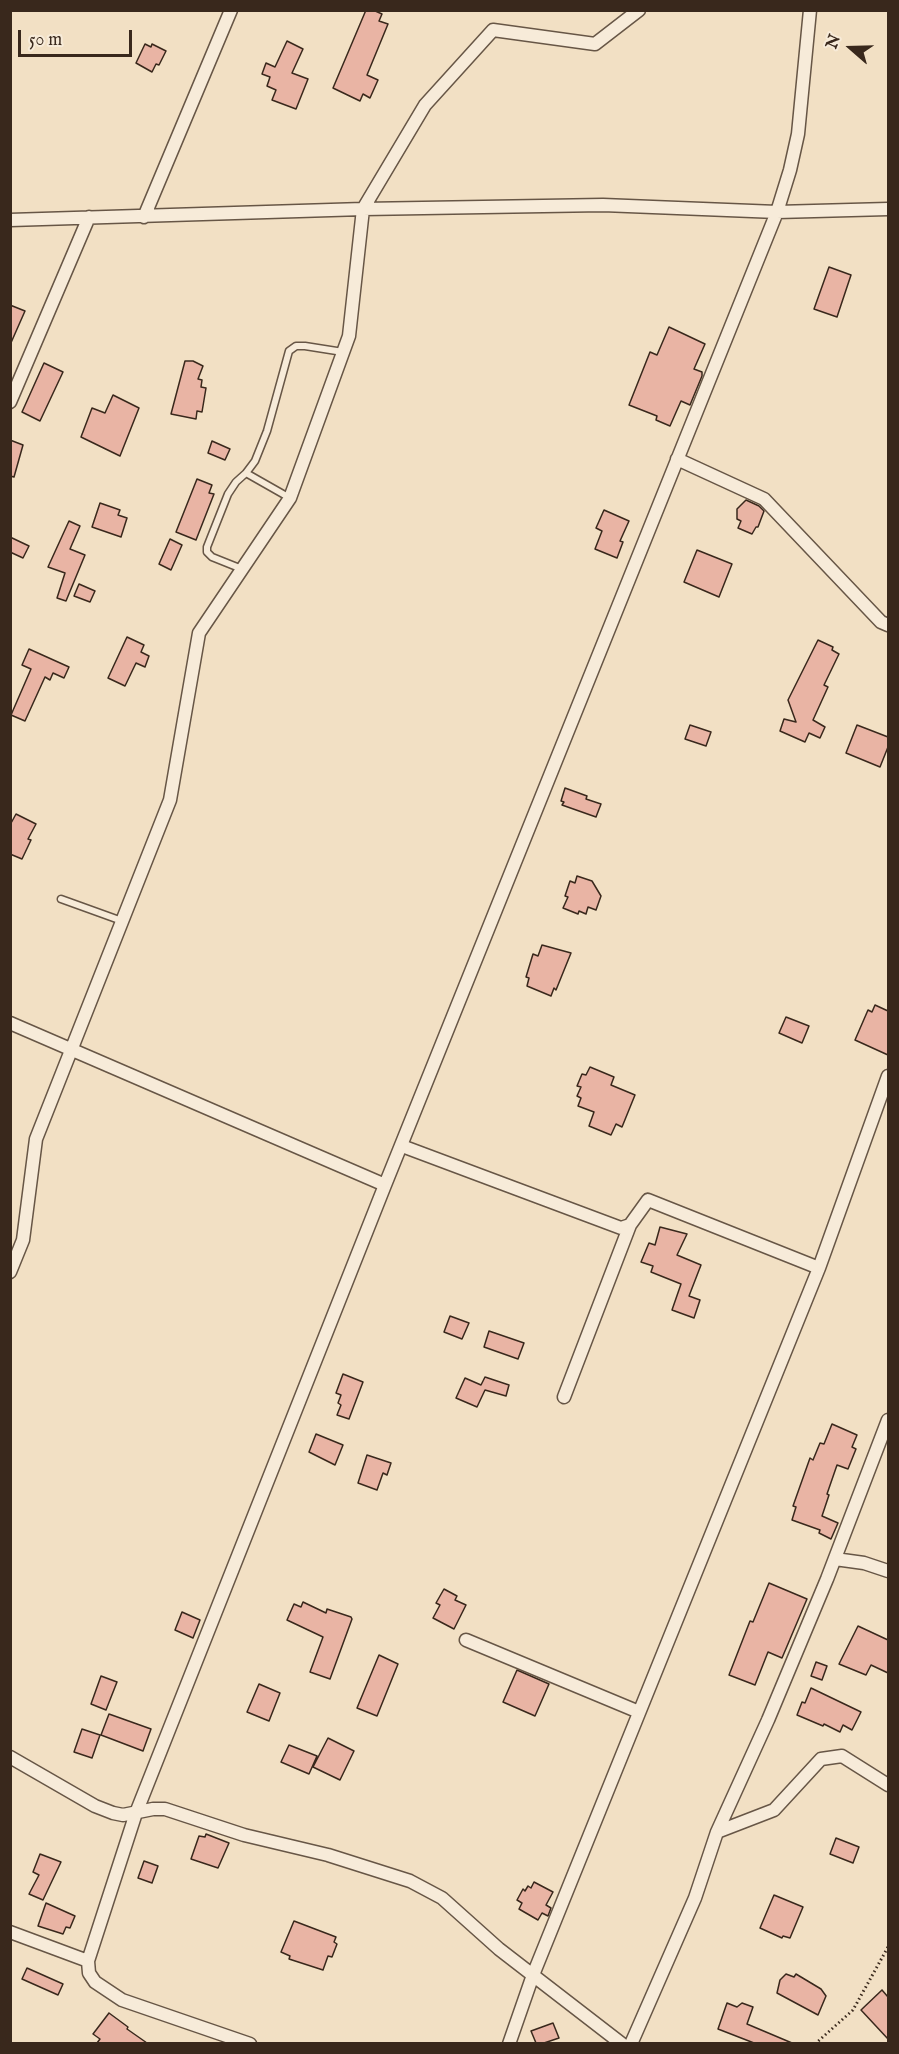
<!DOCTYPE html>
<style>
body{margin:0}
#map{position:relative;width:899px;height:2054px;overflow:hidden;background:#f2e0c4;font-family:"IM FELL English",serif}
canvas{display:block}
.frame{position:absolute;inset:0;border:12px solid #39281c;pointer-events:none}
.north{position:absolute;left:821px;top:18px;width:60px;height:60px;-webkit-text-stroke:4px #f7ebd9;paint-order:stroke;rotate:290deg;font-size:16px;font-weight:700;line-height:24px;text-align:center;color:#39281c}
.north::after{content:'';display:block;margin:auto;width:21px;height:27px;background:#39281c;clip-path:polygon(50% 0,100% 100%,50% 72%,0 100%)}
.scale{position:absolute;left:18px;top:30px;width:114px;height:27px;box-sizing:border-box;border:3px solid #39281c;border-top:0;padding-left:8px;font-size:18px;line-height:21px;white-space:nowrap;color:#39281c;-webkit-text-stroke:4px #f7ebd9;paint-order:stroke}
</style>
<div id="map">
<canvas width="899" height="2054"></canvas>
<div class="frame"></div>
<div class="north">N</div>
<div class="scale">50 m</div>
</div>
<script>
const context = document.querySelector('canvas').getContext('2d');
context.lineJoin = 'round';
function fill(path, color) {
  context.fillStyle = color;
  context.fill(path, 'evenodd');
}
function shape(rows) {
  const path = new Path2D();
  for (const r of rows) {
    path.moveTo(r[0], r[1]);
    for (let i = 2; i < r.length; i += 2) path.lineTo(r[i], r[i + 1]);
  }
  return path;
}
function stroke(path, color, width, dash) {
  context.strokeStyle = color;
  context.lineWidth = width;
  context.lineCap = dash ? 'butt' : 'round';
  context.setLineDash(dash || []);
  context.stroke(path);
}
const building = shape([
 [366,10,373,10,382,14,379,21,388,24,367,75,378,80,370,98,363,94,360,101,333,88,366,10],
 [287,41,303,49,292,73,308,79,296,109,272,100,276,90,267,86,270,77,262,74,266,63,275,67,287,41],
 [145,44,151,47,152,44,166,51,159,65,156,64,152,72,136,63,145,44],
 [829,267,851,275,837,317,814,309,829,267],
 [10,305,25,311,10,345,10,305],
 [669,327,705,344,694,369,702,372,702,376,690,405,681,401,670,426,656,420,657,416,629,405,650,352,657,355,669,327],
 [185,361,193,361,203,366,198,379,202,380,201,387,206,388,202,412,197,411,196,419,171,414,185,361],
 [44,363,63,372,40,421,22,412,44,363],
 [113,395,139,408,120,456,81,437,92,408,105,413,113,395],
 [10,440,23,445,14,477,10,476,10,440],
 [212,441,230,449,225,460,208,453,212,441],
 [197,479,212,485,209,493,214,494,196,540,176,532,197,479],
 [746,500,759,506,764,511,758,527,756,527,752,534,738,528,741,521,737,519,737,509,746,500],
 [100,503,120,510,118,515,127,518,121,537,92,527,100,503],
 [604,510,629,521,620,541,623,542,617,558,595,549,602,531,596,528,604,510],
 [69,521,80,526,70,549,85,555,66,601,57,598,65,573,48,567,69,521],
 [10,537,29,546,23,558,10,552,10,537],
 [170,539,182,545,171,570,159,564,170,539],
 [697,550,732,564,719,597,684,582,697,550],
 [79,584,95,591,90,602,74,596,79,584],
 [127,637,144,645,141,652,149,656,145,667,136,663,125,686,108,678,127,637],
 [818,640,833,647,832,650,839,654,824,685,828,687,813,720,825,727,820,738,809,733,805,742,780,731,784,719,796,722,788,700,818,640],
 [29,649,69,667,64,678,53,673,50,680,45,677,25,721,11,715,31,669,22,665,29,649],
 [690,725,711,732,706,746,685,739,690,725],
 [857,725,888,737,888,747,880,767,846,753,857,725],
 [565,788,587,796,586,799,601,804,596,817,562,805,564,802,561,801,565,788],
 [16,814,36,824,28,839,31,840,22,859,10,854,10,825,16,814],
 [577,876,592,881,601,896,596,910,588,907,586,914,579,911,578,914,563,908,568,897,565,896,570,881,575,883,577,876],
 [542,945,571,953,556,990,554,988,551,996,527,986,529,978,526,977,533,954,538,956,542,945],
 [875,1005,888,1011,888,1055,855,1040,868,1010,872,1012,875,1005],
 [786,1017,809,1026,802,1043,779,1033,786,1017],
 [590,1067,614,1077,611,1085,635,1095,622,1127,616,1124,611,1135,589,1126,594,1112,578,1106,581,1098,577,1096,581,1087,577,1086,582,1074,586,1075,590,1067],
 [660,1227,687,1234,677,1255,701,1265,689,1296,700,1300,694,1318,672,1310,681,1284,651,1272,653,1266,641,1262,649,1243,655,1245,660,1227],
 [450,1316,469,1323,462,1339,444,1332,450,1316],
 [489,1331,524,1343,518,1359,484,1347,489,1331],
 [343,1374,363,1382,349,1419,337,1415,341,1405,338,1403,341,1395,336,1393,343,1374],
 [485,1377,509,1385,506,1396,485,1390,477,1407,456,1398,465,1378,481,1385,485,1377],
 [832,1424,857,1435,852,1447,856,1449,848,1469,837,1465,827,1494,829,1495,822,1516,838,1523,831,1539,819,1533,820,1530,792,1520,796,1507,793,1506,810,1458,813,1460,820,1443,824,1444,832,1424],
 [316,1434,343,1445,335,1465,309,1452,316,1434],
 [367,1455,391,1463,387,1475,383,1473,377,1490,358,1483,367,1455],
 [769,1583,807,1599,782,1658,768,1652,755,1685,729,1675,750,1621,753,1622,769,1583],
 [444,1589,457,1596,455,1600,466,1605,454,1629,433,1618,440,1605,436,1603,444,1589],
 [303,1602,326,1613,327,1609,351,1617,352,1619,330,1679,310,1672,323,1637,287,1620,294,1604,301,1607,303,1602],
 [182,1612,200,1620,193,1638,175,1630,182,1612],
 [858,1626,888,1640,888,1673,871,1665,866,1675,839,1664,858,1626],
 [379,1655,398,1664,377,1716,357,1708,379,1655],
 [816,1662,827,1666,822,1680,811,1676,816,1662],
 [517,1670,549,1684,535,1716,503,1702,517,1670],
 [101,1676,117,1682,106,1710,91,1704,101,1676],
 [259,1684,280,1693,269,1721,247,1712,259,1684],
 [811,1688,861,1712,852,1730,843,1725,840,1732,824,1724,823,1726,797,1715,802,1702,805,1703,811,1688],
 [109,1714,151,1729,143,1751,101,1735,109,1714],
 [82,1729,100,1735,92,1758,74,1752,82,1729],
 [328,1738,354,1751,340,1780,313,1767,328,1738],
 [289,1745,317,1756,309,1774,281,1762,289,1745],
 [206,1834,229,1843,218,1868,191,1859,199,1836,205,1837,206,1834],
 [836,1838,859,1847,853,1863,830,1854,836,1838],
 [40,1854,61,1862,43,1900,29,1894,39,1875,33,1872,40,1854],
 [144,1861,158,1866,152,1883,138,1878,144,1861],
 [534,1882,553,1892,546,1905,551,1908,548,1916,542,1913,538,1920,519,1909,522,1903,517,1900,523,1889,525,1891,528,1886,531,1888,534,1882],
 [774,1895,803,1907,790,1938,783,1936,782,1938,760,1928,774,1895],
 [46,1903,75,1916,70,1928,66,1927,63,1934,38,1926,46,1903],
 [294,1921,336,1937,334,1942,337,1944,332,1957,328,1956,323,1970,289,1959,290,1956,281,1952,294,1921],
 [27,1968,63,1984,58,1995,22,1979,27,1968],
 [786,1974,794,1977,796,1974,821,1989,826,1996,818,2015,777,1993,780,1980,786,1974],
 [882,1990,888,1997,888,2039,861,2010,882,1990],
 [727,2003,737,2007,742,2003,753,2007,747,2024,792,2043,754,2043,718,2029,727,2003],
 [109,2013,128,2027,127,2029,147,2043,97,2043,100,2039,93,2034,109,2013],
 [553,2023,559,2038,544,2043,536,2043,531,2031,553,2023]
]);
fill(building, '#e9b4a4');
stroke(building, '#39281c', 1.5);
const lane = shape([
 [290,498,246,473,255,461,267,431,289,351,296,346,305,346,343,352],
 [242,569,212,557,207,552,207,547,228,494,236,482,246,473],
 [61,899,122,921]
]);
const street = shape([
 [144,217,231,10],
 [10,220,363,209,603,205,777,212,888,209],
 [10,402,89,217],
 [677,459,764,499,881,622,888,625],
 [10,1023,385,1185],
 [402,1146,621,1228,630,1225,648,1200,819,1268],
 [10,1272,23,1240,36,1139,170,800,199,633,290,498,349,336,363,209,425,105,493,30,595,44,639,10],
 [564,1397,630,1225],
 [835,1559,864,1563,888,1571],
 [466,1640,639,1712],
 [10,1757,95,1806,113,1813,123,1815,153,1809,165,1809,244,1835,328,1855,410,1881,442,1898,499,1949,622,2044],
 [717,1832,774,1810,821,1759,842,1756,888,1785],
 [10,1932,88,1961],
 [250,2044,122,2000,95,1982,89,1973,88,1961,136,1813,385,1185,777,212,790,170,798,134,810,10],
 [509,2044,533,1975,819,1268,888,1076],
 [631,2044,695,1898,717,1832,768,1720,827,1579,888,1420]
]);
stroke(lane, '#675646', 9);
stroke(street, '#675646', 15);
stroke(shape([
 [815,2044,853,2010,888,1947]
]), '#39281c', 3, [1.5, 3]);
stroke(lane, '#f7ebd9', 6);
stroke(street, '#f7ebd9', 12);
</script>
